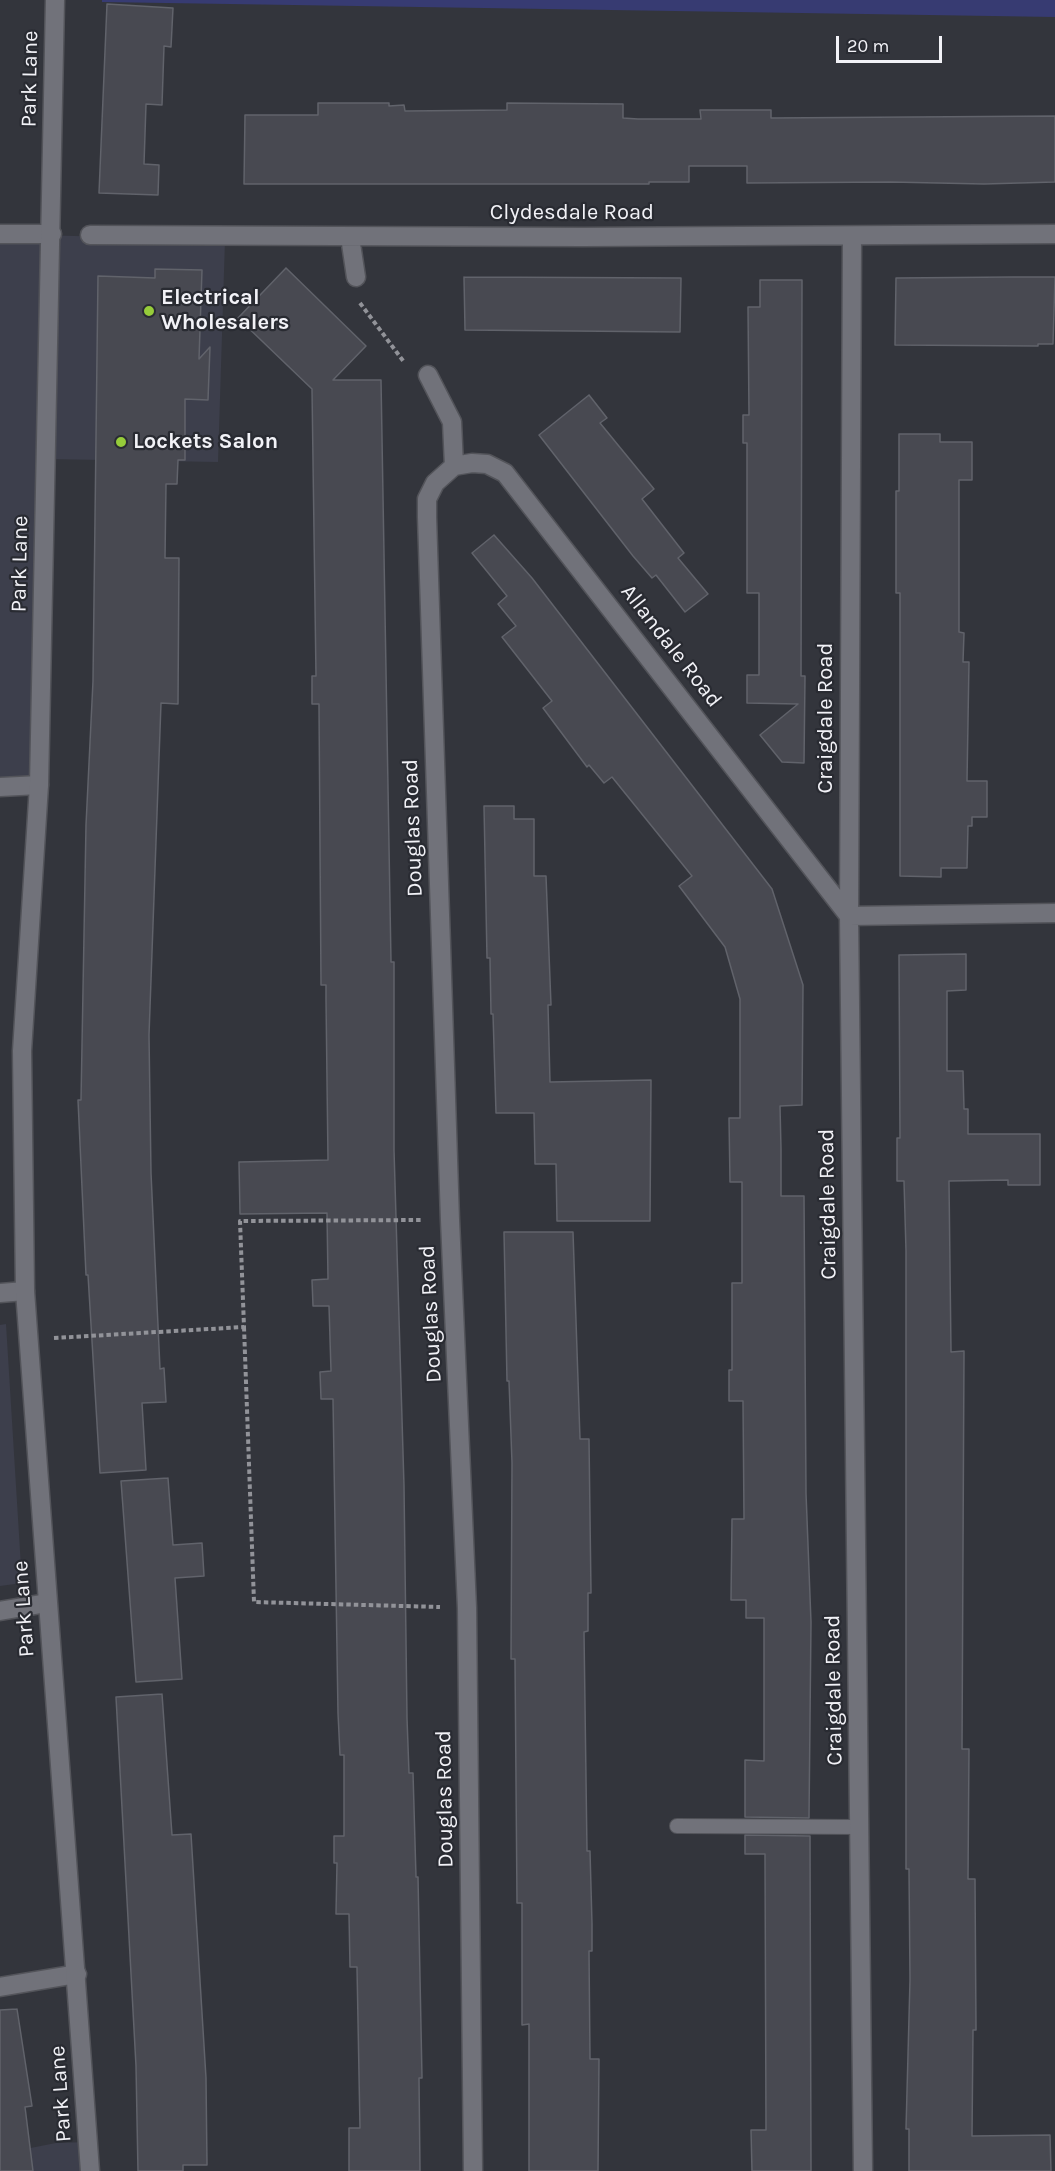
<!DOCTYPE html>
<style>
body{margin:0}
#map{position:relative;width:1055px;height:2171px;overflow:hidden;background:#33353c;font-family:Karla,sans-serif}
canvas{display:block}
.scale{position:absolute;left:836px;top:36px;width:106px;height:27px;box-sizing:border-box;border:3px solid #f2f2f7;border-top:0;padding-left:8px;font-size:18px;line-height:21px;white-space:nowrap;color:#f2f2f7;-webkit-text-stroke:4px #292b32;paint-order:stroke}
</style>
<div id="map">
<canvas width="1055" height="2171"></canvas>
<div class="scale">20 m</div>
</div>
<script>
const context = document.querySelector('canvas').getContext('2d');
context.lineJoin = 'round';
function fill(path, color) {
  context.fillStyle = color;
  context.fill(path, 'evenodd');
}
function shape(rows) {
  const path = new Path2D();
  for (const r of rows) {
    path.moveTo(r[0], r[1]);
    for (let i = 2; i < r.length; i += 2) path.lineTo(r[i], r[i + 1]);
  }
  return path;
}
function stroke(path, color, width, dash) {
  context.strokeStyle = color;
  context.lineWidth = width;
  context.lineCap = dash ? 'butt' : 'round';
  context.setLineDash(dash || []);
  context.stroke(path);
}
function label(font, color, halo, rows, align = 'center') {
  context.font = font + ' Karla,sans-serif';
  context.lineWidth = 4.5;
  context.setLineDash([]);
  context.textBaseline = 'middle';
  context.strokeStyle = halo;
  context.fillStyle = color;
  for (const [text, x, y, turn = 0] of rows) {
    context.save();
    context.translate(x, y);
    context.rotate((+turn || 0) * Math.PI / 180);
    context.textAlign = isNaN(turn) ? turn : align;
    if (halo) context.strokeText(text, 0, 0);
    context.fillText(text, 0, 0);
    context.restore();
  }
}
fill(shape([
 [0,234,225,240,218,462,46,459,39,785,0,787],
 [6,1324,22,1583,0,1586,0,1325],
 [88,2142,90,2171,0,2171,0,2154,56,2143]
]), '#3d3f4c');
fill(shape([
 [102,0,1055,0,1055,17,102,2]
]), '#373b72');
const building = shape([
 [107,4,173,8,171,47,164,46,162,105,146,104,144,164,159,165,158,195,99,193,107,4],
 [318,103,389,103,389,106,404,105,405,111,507,110,507,103,623,104,623,118,638,119,701,119,700,110,771,110,771,118,1055,116,1055,182,984,184,891,182,747,183,747,166,689,166,689,182,649,182,649,184,244,184,245,115,318,115,318,103],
 [286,268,366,346,333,380,381,380,391,962,394,962,394,1150,404,1486,407,1718,409,1773,413,1773,416,1877,418,1877,422,2078,419,2078,420,2171,349,2171,349,2128,360,2128,357,1967,350,1967,349,1914,336,1914,337,1863,334,1863,334,1836,344,1836,344,1755,340,1755,338,1713,333,1399,321,1399,320,1372,331,1371,329,1306,313,1306,312,1280,328,1279,327,1213,240,1214,239,1162,328,1160,326,999,326,985,321,985,319,704,312,704,312,676,316,676,312,389,238,318,286,268],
 [155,269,202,270,199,359,210,347,208,400,185,399,185,460,178,460,177,484,166,484,165,558,179,558,178,704,161,703,149,1035,151,1173,160,1369,164,1368,166,1402,142,1403,146,1470,100,1473,88,1275,86,1275,78,1100,81,1100,86,825,93,681,98,276,155,278,155,269],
 [464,277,681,278,680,332,465,330,464,277],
 [1013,277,1055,277,1053,344,1038,344,1038,346,895,345,896,278,1013,277],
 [760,280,802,280,801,676,805,676,804,763,782,762,760,735,798,704,747,703,747,675,759,675,759,593,747,593,747,443,743,443,743,415,749,415,748,307,760,307,760,280],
 [589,395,607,418,600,423,654,489,642,499,684,553,678,558,708,594,685,612,656,575,652,578,633,556,539,435,589,395],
 [899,434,940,434,940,442,972,442,972,480,959,480,959,632,964,633,963,662,969,662,967,781,987,781,987,817,972,817,972,826,968,826,967,868,941,868,941,877,900,876,900,593,896,593,896,491,899,491,899,434],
 [494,535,532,578,772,889,803,985,802,1105,780,1106,781,1149,781,1196,804,1196,806,1493,811,1622,809,1818,745,1817,745,1760,764,1761,764,1618,746,1618,746,1600,731,1600,732,1519,744,1519,743,1401,729,1401,729,1370,732,1370,732,1283,742,1283,742,1182,730,1182,729,1118,740,1118,740,999,725,947,679,886,692,876,612,777,604,783,589,765,587,767,543,708,552,701,502,637,516,626,498,604,507,596,472,553,494,535],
 [484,806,514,806,514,819,534,819,534,876,546,876,551,1005,548,1005,550,1082,651,1080,650,1221,557,1221,556,1164,535,1164,534,1113,496,1113,493,1014,491,1014,490,958,487,958,484,806],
 [966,954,966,990,947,991,947,1071,963,1071,964,1109,968,1109,968,1134,1040,1134,1040,1185,1008,1185,1008,1180,949,1181,951,1352,964,1351,962,1749,969,1749,968,1879,975,1879,976,2030,973,2030,972,2136,1050,2135,1051,2171,909,2171,909,2129,906,2129,910,1980,909,1869,906,1869,906,1251,904,1181,897,1181,897,1138,900,1138,899,955,966,954],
 [504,1232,573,1232,580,1439,589,1439,591,1593,588,1593,588,1631,584,1632,587,1851,590,1851,592,1924,592,1951,589,1951,590,2059,599,2059,598,2171,529,2171,529,2024,522,2025,522,1903,517,1903,515,1659,511,1659,512,1463,509,1381,507,1381,504,1232],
 [168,1478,173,1545,202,1543,204,1576,175,1578,182,1679,136,1682,121,1481,168,1478],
 [162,1694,172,1835,191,1834,206,2078,207,2165,183,2165,183,2171,138,2171,136,2066,116,1697,162,1694],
 [745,1835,810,1836,811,2171,752,2171,751,2130,766,2130,765,1854,745,1854,745,1835],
 [17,2009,32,2106,25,2107,33,2171,0,2171,0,2010,17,2009]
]);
fill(building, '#484951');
stroke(building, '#61636b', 1.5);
const lane = shape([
 [677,1826,860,1827]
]);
const street = shape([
 [0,234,52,234],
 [90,235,583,237,1055,234],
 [350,237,356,277],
 [852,237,849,916,863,2171],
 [428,375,452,422,454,466],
 [0,787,39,785],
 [0,1293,25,1291],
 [0,1611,47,1603],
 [0,1987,77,1974],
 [473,2171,467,1608,450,1220,427,517,427,499,435,483,454,466,472,463,487,464,505,473,849,916,1055,913]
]);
const secondary = shape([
 [55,0,39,785,22,1051,25,1291,90,2171]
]);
stroke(lane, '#53545a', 16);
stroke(street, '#53545a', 21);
stroke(secondary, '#53545a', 21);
stroke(shape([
 [360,303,404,362],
 [244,1327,254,1602,440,1607],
 [54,1338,244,1327,240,1221,422,1220]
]), '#929399', 4, [4.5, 3]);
stroke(lane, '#71727a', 14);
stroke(street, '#71727a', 18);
stroke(secondary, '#71727a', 18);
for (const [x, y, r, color] of [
 [149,311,6,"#96cc3a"],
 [121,442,6,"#96cc3a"]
]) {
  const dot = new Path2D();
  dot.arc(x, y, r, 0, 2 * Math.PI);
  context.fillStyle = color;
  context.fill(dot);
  stroke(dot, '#292b32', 2);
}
label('22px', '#f2f2f7', '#292b32', [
 ["Park Lane",30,79,-89],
 ["Clydesdale Road",572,213],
 ["Park Lane",20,564,-89],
 ["Allandale Road",671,646,52],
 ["Craigdale Road",826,718,-90],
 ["Douglas Road",413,828,-92],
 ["Craigdale Road",828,1204,-91],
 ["Douglas Road",431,1314,-93],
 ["Park Lane",24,1609,-94],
 ["Craigdale Road",834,1690,-91],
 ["Douglas Road",445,1799,-91],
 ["Park Lane",61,2094,-94]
]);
label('bold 22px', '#f2f2f7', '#292b32', [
 ["Electrical",161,298],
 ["Wholesalers",161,323],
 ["Lockets Salon",133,442]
], 'left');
</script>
